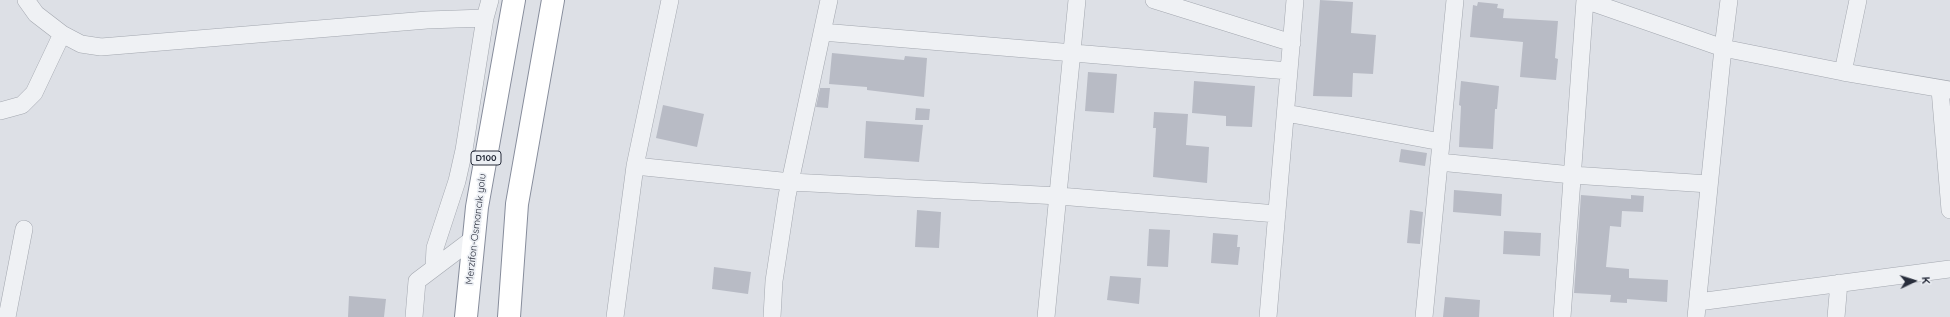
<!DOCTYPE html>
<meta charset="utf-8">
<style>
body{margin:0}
#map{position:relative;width:1950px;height:317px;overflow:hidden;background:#dde0e6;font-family:Quicksand,sans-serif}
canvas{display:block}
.north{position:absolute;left:1894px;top:261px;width:40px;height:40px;-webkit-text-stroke:3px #eceff4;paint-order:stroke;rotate:86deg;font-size:11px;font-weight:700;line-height:16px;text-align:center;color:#282d3b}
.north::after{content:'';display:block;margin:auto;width:14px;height:18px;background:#282d3b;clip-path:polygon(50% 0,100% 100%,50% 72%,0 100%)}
</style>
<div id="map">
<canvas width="1950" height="317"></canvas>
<div class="north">K</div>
</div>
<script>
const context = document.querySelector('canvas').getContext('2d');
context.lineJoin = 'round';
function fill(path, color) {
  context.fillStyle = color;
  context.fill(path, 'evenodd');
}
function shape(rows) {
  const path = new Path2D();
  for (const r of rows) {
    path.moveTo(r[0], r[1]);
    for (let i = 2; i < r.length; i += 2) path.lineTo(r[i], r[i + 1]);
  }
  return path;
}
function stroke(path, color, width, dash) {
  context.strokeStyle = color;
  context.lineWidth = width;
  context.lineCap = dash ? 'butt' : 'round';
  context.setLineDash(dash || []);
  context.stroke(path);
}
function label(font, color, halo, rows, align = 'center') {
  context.font = font + ' Quicksand,sans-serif';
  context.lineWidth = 3.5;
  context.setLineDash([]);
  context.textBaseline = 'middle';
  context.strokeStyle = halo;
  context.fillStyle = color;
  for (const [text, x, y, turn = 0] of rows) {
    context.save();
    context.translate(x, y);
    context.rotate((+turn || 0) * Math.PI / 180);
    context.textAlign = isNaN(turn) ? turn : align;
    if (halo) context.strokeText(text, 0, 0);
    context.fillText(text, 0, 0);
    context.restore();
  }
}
fill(shape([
 [1320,0,1353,2,1351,33,1376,35,1373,74,1353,73,1352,97,1313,96],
 [1478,2,1498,4,1497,8,1504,9,1503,18,1558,21,1555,58,1558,59,1556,80,1520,77,1523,42,1470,37,1473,5,1477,6],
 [832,53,904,60,905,56,927,58,924,97,867,90,867,87,829,84],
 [1088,72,1117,74,1114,113,1085,111],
 [1194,81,1255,86,1252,127,1226,126,1226,116,1192,113],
 [1461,81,1499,86,1497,109,1495,109,1493,149,1459,147,1461,106,1459,105],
 [820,88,830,88,828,108,816,107],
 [663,105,704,114,697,147,656,138],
 [916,108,930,109,929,120,915,120],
 [1154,112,1188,114,1186,145,1209,147,1207,183,1153,177,1156,128,1153,128],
 [866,121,923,125,919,162,864,158],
 [1401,149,1427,153,1425,166,1399,162],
 [1454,190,1502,194,1501,216,1453,212],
 [1581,195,1631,199,1631,195,1644,196,1643,212,1622,211,1621,227,1610,226,1606,267,1629,269,1629,278,1668,280,1667,302,1627,299,1627,303,1610,302,1611,295,1574,293],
 [917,210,941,212,939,248,915,247],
 [1410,210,1423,212,1420,244,1407,243],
 [1149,229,1170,230,1168,267,1147,266],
 [1504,231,1541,233,1540,256,1503,254],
 [1213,233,1238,235,1237,247,1240,247,1238,265,1211,263],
 [714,267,751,272,748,294,712,289],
 [1110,276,1141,278,1139,304,1107,300],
 [349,296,386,299,384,317,348,317],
 [1445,297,1480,300,1479,317,1443,317]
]), '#b8bbc5');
const minor = shape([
 [26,0,36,14,62,34,81,44,101,47,427,20,485,18],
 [1154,0,1292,43],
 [1585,0,1723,48,1843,72,1950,90],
 [822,32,1289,71],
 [1843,72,1858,0],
 [1940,89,1950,210],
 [0,111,22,105,34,93,62,34],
 [1286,113,1441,142],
 [1439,162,1572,175,1709,184],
 [635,166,791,182,1059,196,1277,214],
 [434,268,435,248,457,181,464,150,485,18,490,0],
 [1698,302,1950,269],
 [7,317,24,229],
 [414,317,417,281,474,238],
 [615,317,635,166,670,0],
 [772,317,774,281,787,196,829,0],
 [1046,317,1077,0],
 [1268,317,1295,0],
 [1424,317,1455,0],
 [1562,317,1585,0],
 [1696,317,1723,48,1729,0],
 [1836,317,1839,283]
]);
const highway = shape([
 [466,317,477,207,514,0],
 [509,317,517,204,553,0]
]);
stroke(minor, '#a3a7af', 18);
stroke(highway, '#868c9b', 24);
stroke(minor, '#eff1f4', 17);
stroke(highway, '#fff', 22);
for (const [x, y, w] of [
 [486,158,30]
]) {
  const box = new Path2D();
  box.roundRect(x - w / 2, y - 7, w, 14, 3);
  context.fillStyle = '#eceff4';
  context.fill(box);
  stroke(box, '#282d3b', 1);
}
label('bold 9px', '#282d3b', null, [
 ["D100",486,158]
]);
label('10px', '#282d3b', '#eceff4', [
 ["Merzifon-Osmancık yolu",476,229,-83]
]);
</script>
